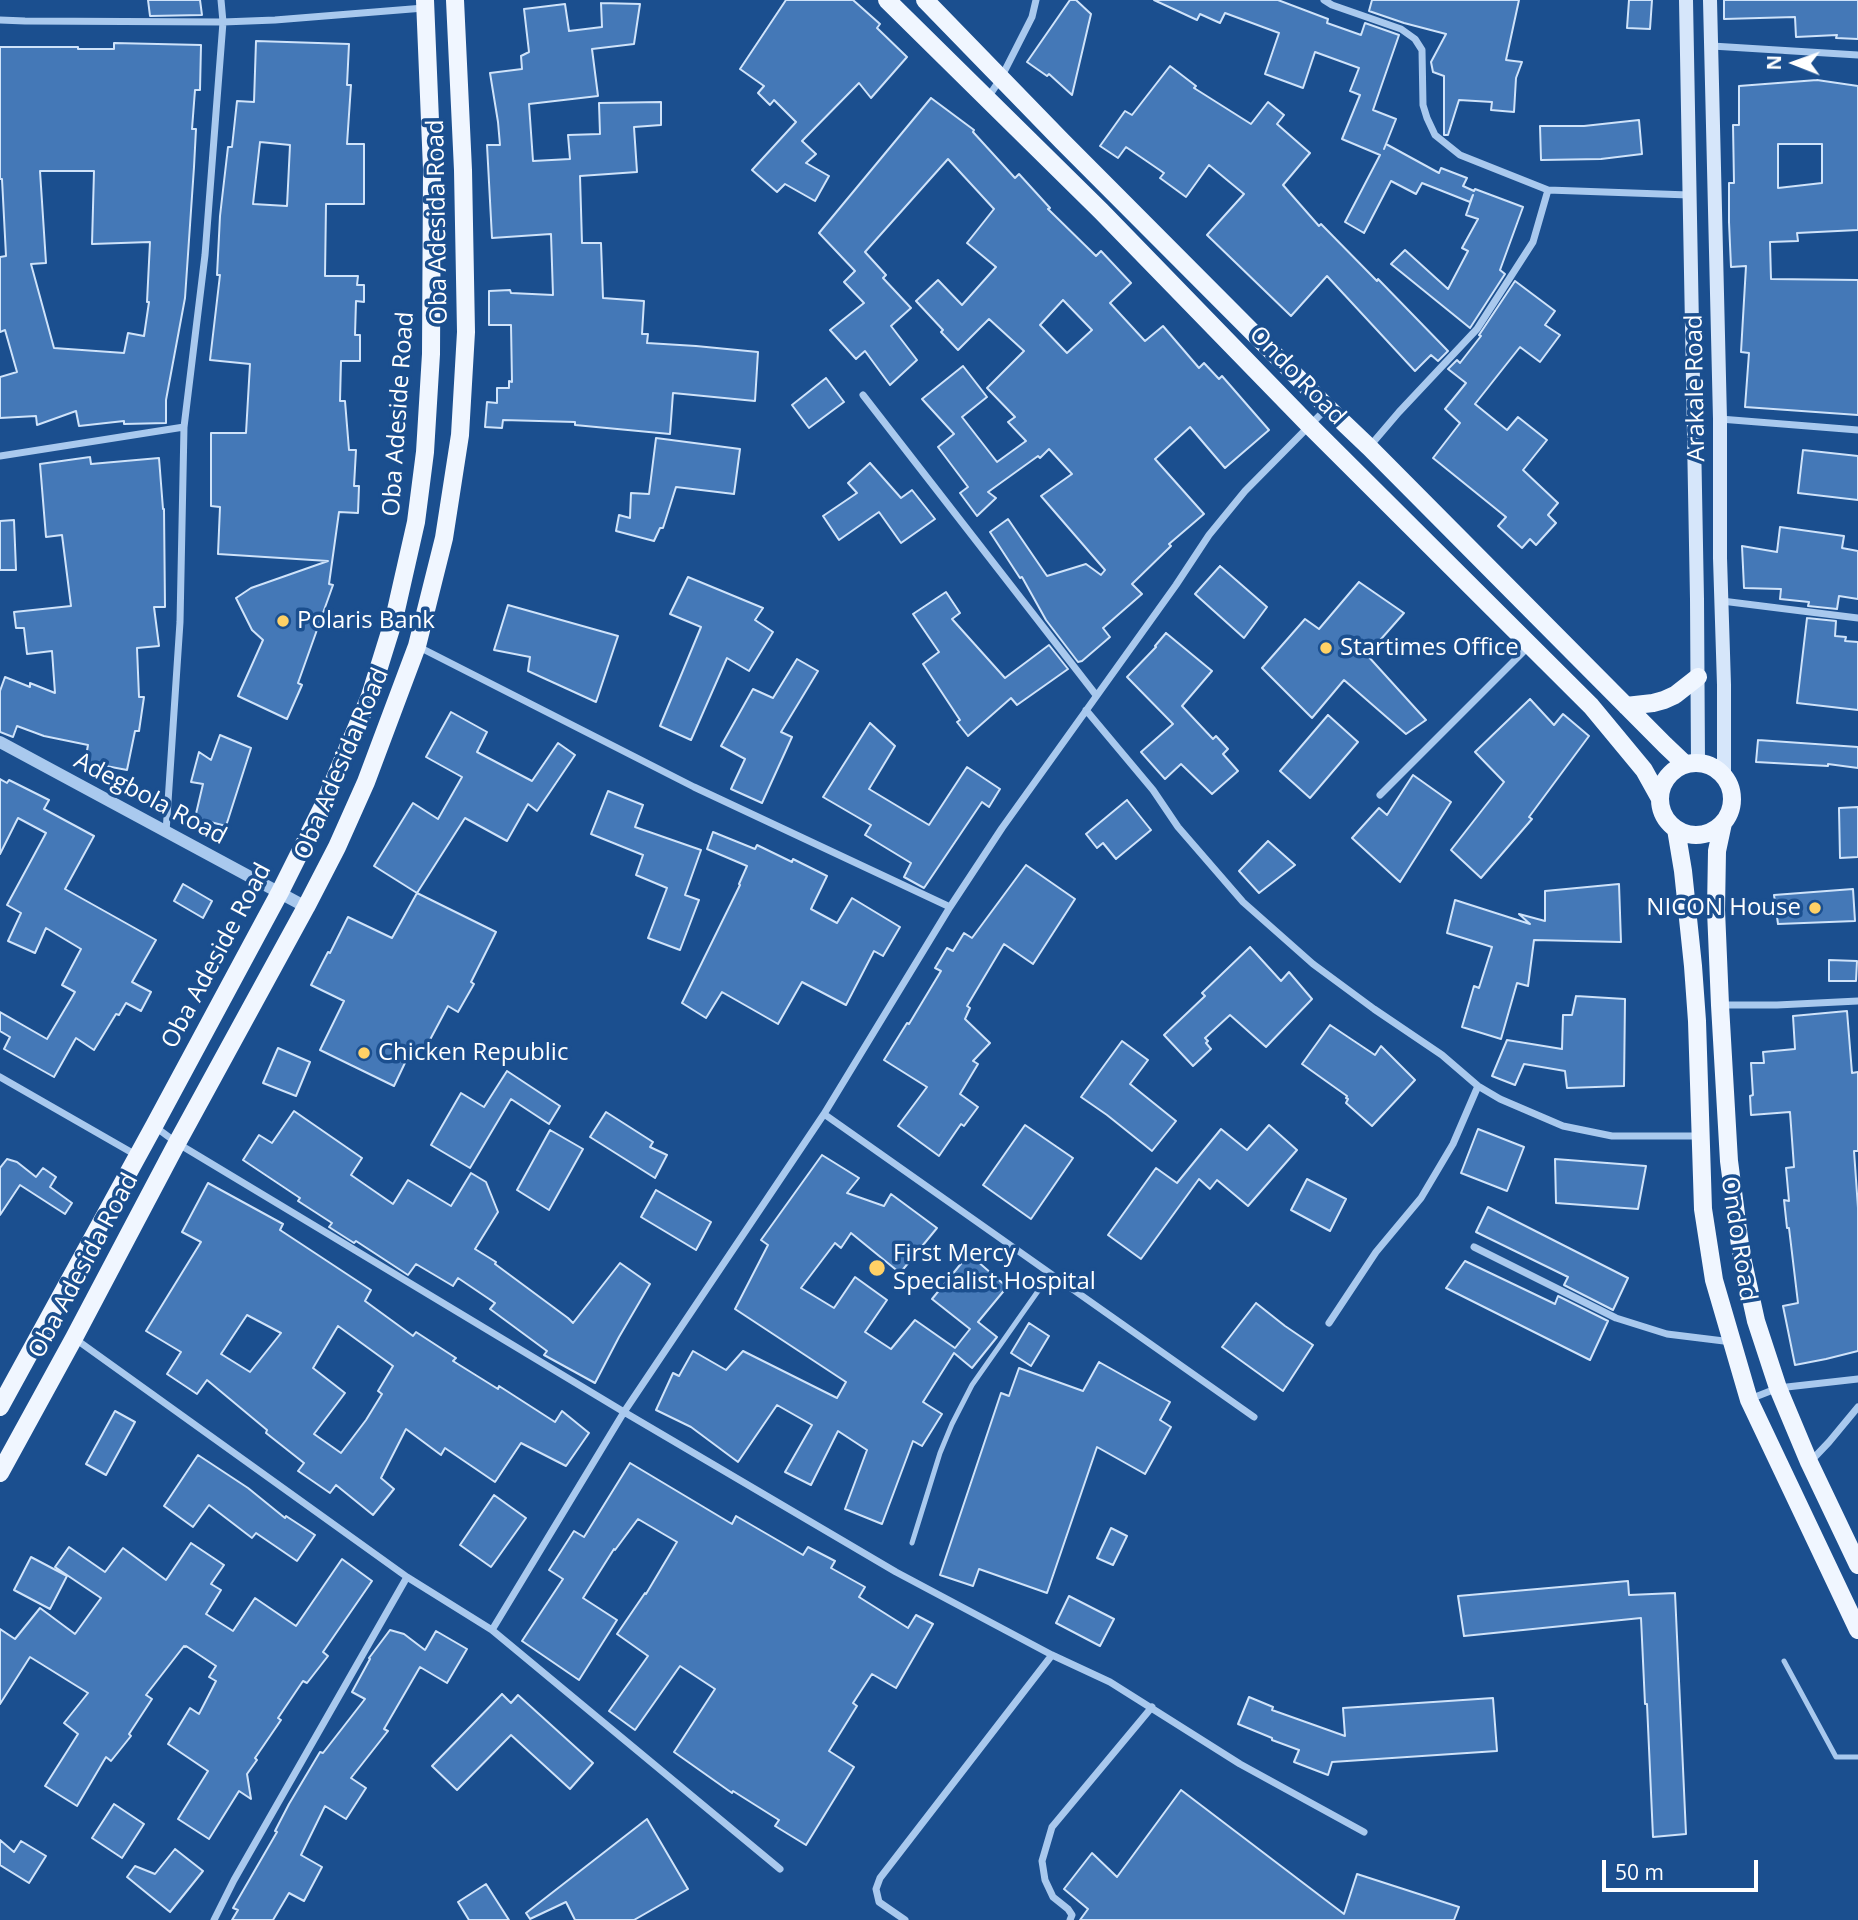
<!DOCTYPE html>
<style>
body{margin:0}
#map{position:relative;width:1858px;height:1920px;overflow:hidden;background:#1b4f8f;font-family:"Open Sans",sans-serif}
canvas{display:block}
.north{position:absolute;left:1760px;top:28px;width:70px;height:70px;-webkit-text-stroke:5px #1b4f8f;paint-order:stroke;rotate:271deg;font-size:19px;font-weight:700;line-height:28px;text-align:center;color:#fff}
.north::after{content:'';display:block;margin:auto;width:24px;height:32px;background:#fff;clip-path:polygon(50% 0,100% 100%,50% 72%,0 100%)}
.scale{position:absolute;left:1602px;top:1860px;width:156px;height:32px;box-sizing:border-box;border:4px solid #fff;border-top:0;padding-left:9px;font-size:21px;line-height:24px;white-space:nowrap;color:#fff;-webkit-text-stroke:5px #1b4f8f;paint-order:stroke}
</style>
<div id="map">
<canvas width="1858" height="1920"></canvas>
<div class="north">N</div>
<div class="scale">50 m</div>
</div>
<script>
const context = document.querySelector('canvas').getContext('2d');
context.lineJoin = 'round';
function fill(path, color) {
  context.fillStyle = color;
  context.fill(path, 'evenodd');
}
function shape(rows) {
  const path = new Path2D();
  for (const r of rows) {
    if (r.length === 3) {
      path.moveTo(r[0] + r[2], r[1]);
      path.arc(r[0], r[1], r[2], 0, 2 * Math.PI);
      continue;
    }
    path.moveTo(r[0], r[1]);
    for (let i = 2; i < r.length; i += 2) path.lineTo(r[i], r[i + 1]);
  }
  return path;
}
function stroke(path, color, width, dash) {
  context.strokeStyle = color;
  context.lineWidth = width;
  context.lineCap = dash ? 'butt' : 'round';
  context.setLineDash(dash || []);
  context.stroke(path);
}
function label(font, color, halo, rows, align = 'center') {
  context.font = font + ' "Open Sans",sans-serif';
  context.lineWidth = 7;
  context.setLineDash([]);
  context.textBaseline = 'middle';
  context.strokeStyle = halo;
  context.fillStyle = color;
  for (const [text, x, y, turn = 0] of rows) {
    context.save();
    context.translate(x, y);
    context.rotate((+turn || 0) * Math.PI / 180);
    context.textAlign = isNaN(turn) ? turn : align;
    if (halo) context.strokeText(text, 0, 0);
    context.fillText(text, 0, 0);
    context.restore();
  }
}
const building = shape([
 [148,0,200,0,202,15,150,16,148,0],
 [786,0,853,0,880,24,877,28,907,57,871,98,859,83,802,141,816,154,806,163,829,176,815,201,785,184,777,192,752,170,796,122,774,100,770,105,758,93,764,86,740,69,786,0],
 [1070,0,1076,0,1091,14,1072,95,1049,74,1047,76,1027,62,1070,0],
 [1154,0,1278,0,1328,19,1327,23,1361,35,1365,23,1399,35,1373,110,1396,119,1384,149,1386,144,1439,173,1441,168,1467,178,1463,186,1474,191,1475,189,1523,207,1500,270,1505,274,1470,328,1391,264,1405,250,1448,289,1468,251,1462,248,1478,219,1466,215,1473,195,1470,202,1422,183,1416,194,1391,181,1364,233,1345,222,1380,155,1342,139,1360,95,1350,91,1359,68,1315,52,1303,88,1265,74,1279,33,1225,13,1220,23,1200,14,1197,20,1154,0],
 [1372,0,1519,0,1506,60,1522,62,1516,78,1514,112,1491,110,1492,102,1459,100,1448,135,1444,135,1444,76,1433,72,1431,62,1446,34,1404,23,1369,11,1372,0],
 [1629,0,1652,0,1650,29,1627,28,1629,0],
 [1724,0,1858,0,1858,39,1836,38,1837,35,1796,37,1795,17,1724,19,1724,0],
 [601,3,640,4,634,44,592,49,598,96,529,104,533,161,570,159,568,135,600,134,599,103,661,102,661,125,634,127,637,172,580,176,582,243,601,243,603,298,644,301,642,334,648,334,647,343,696,346,758,352,755,401,673,393,670,434,575,425,575,422,503,420,502,428,485,427,487,402,497,403,497,388,509,388,509,381,512,382,511,325,489,325,489,291,510,290,511,293,553,295,551,234,492,238,487,145,500,145,498,122,490,73,522,69,521,56,529,52,524,9,565,4,569,31,602,27,601,3],
 [256,41,349,44,347,85,351,85,347,144,364,144,364,204,326,204,325,276,358,276,357,285,364,285,364,302,356,301,355,335,360,335,360,361,341,361,340,401,345,401,349,450,356,450,354,486,359,486,358,513,339,512,329,584,333,585,298,683,302,685,287,719,238,696,263,640,252,630,236,598,251,588,328,561,218,554,220,507,211,506,211,433,246,433,250,364,210,360,220,275,217,275,220,216,228,147,232,147,237,101,254,102,256,41],
 [260,142,290,145,287,206,253,204,260,142],
 [114,43,201,45,200,90,195,90,192,129,196,129,194,167,185,298,166,400,166,423,124,424,124,421,79,426,76,411,37,425,36,416,0,418,0,377,17,372,5,330,0,332,0,257,6,256,2,179,0,179,0,47,78,47,78,49,114,49,114,43],
 [40,171,94,171,92,244,150,242,147,302,149,302,144,336,128,333,124,353,54,348,31,264,46,263,40,171],
 [1170,66,1196,86,1194,88,1251,124,1268,102,1284,115,1277,124,1310,153,1283,185,1319,226,1321,224,1377,281,1378,279,1448,351,1438,361,1431,355,1415,371,1327,276,1291,316,1207,235,1244,194,1209,165,1186,197,1160,178,1164,173,1126,147,1118,158,1100,146,1125,111,1132,115,1170,66],
 [1817,80,1858,86,1858,230,1797,233,1798,241,1770,242,1771,279,1858,280,1858,415,1745,407,1749,353,1741,352,1746,266,1731,267,1729,222,1729,183,1734,183,1733,125,1739,125,1739,86,1817,80],
 [1778,144,1822,144,1822,183,1778,188,1778,144],
 [931,98,974,130,973,132,1015,178,1019,174,1050,208,1048,209,1096,256,1101,251,1131,283,1110,303,1145,341,1163,326,1199,368,1204,363,1219,379,1222,376,1269,430,1225,468,1190,427,1155,459,1204,514,1169,544,1171,546,1132,584,1142,594,1103,628,1110,637,1082,661,1078,662,1046,620,1022,577,1020,578,990,532,1008,519,1047,576,1086,564,1101,575,1105,570,1041,496,1072,474,1049,449,1040,458,1038,456,988,492,996,498,977,516,960,493,968,487,938,447,954,434,922,399,963,366,987,397,962,417,997,462,1026,441,1008,422,1015,417,987,388,1024,351,989,319,958,350,941,332,943,330,916,301,938,280,962,305,996,267,967,243,994,209,948,159,865,252,886,275,883,278,911,308,891,326,917,360,890,385,865,351,856,359,830,330,864,303,844,282,855,271,819,233,931,98],
 [1063,300,1092,330,1067,353,1040,325,1063,300],
 [1639,120,1642,154,1601,159,1541,160,1540,126,1584,126,1639,120],
 [1515,281,1555,311,1545,325,1560,335,1540,362,1520,347,1475,404,1507,430,1518,417,1547,440,1523,470,1558,503,1548,515,1556,523,1536,545,1530,539,1522,548,1498,526,1506,517,1433,458,1460,423,1445,409,1466,383,1448,369,1457,360,1460,363,1481,336,1479,335,1515,281],
 [826,378,844,402,809,428,792,405,826,378],
 [656,438,740,449,734,494,676,487,663,528,660,528,654,541,616,531,619,515,630,518,631,493,649,494,656,438],
 [1803,450,1858,456,1858,500,1798,493,1803,450],
 [90,457,91,464,159,458,163,509,164,509,165,607,154,607,159,646,137,648,139,697,144,697,139,731,135,731,127,770,85,762,88,745,44,736,17,726,13,737,0,732,0,691,5,677,30,687,30,683,55,693,52,651,27,654,24,628,16,628,14,612,71,606,62,535,46,537,40,464,90,457],
 [870,463,901,498,912,490,935,519,901,543,879,512,839,540,823,516,857,493,848,483,870,463],
 [14,520,16,570,0,570,0,521,14,520],
 [1780,527,1844,536,1842,548,1858,551,1858,599,1839,596,1837,609,1808,606,1809,602,1780,599,1781,589,1744,588,1742,546,1777,552,1780,527],
 [1220,566,1267,607,1244,638,1195,594,1220,566],
 [688,577,763,608,755,620,773,632,749,671,727,658,691,740,660,726,701,627,670,614,688,577],
 [1359,582,1404,613,1367,655,1426,720,1406,734,1344,680,1312,718,1262,668,1305,619,1319,629,1359,582],
 [946,592,960,613,952,619,1005,678,1049,645,1068,669,1017,705,1011,698,968,736,957,722,960,720,923,664,939,652,913,614,946,592],
 [508,605,618,636,596,702,528,671,530,657,494,650,508,605],
 [1807,618,1836,621,1835,636,1846,637,1845,641,1858,642,1858,710,1797,703,1807,618],
 [1166,633,1212,671,1182,706,1213,739,1216,736,1228,749,1223,754,1238,771,1212,794,1181,764,1165,779,1141,752,1173,724,1127,677,1156,647,1155,646,1166,633],
 [797,659,818,671,781,732,792,737,762,803,731,789,745,759,721,746,753,689,773,698,797,659],
 [1530,699,1554,725,1563,714,1589,736,1529,817,1532,819,1481,878,1451,850,1504,782,1475,752,1530,699],
 [451,712,487,732,477,752,532,781,558,743,575,755,537,811,528,804,507,841,465,818,417,893,374,866,413,803,438,819,462,777,426,757,451,712],
 [1328,715,1358,742,1310,798,1280,771,1328,715],
 [870,723,895,746,869,789,929,825,967,767,1000,789,989,807,982,802,924,888,904,877,911,863,865,835,871,825,823,797,870,723],
 [220,735,251,748,226,826,195,818,203,784,191,782,199,752,211,760,220,735],
 [1758,740,1858,747,1858,768,1828,764,1828,766,1756,762,1758,740],
 [1413,775,1451,802,1400,882,1352,838,1379,808,1387,815,1413,775],
 [0,779,7,783,9,780,49,800,44,809,94,836,65,889,156,940,132,982,151,992,141,1011,126,1003,119,1015,116,1014,94,1050,76,1038,54,1077,4,1049,10,1037,0,1031,0,1012,47,1039,75,992,62,985,81,949,46,928,35,953,8,941,21,913,7,905,46,833,18,818,0,854,0,779],
 [608,791,643,805,635,827,701,850,685,895,699,900,680,950,648,938,667,888,636,875,643,855,591,834,608,791],
 [1127,800,1151,830,1116,859,1103,843,1097,848,1086,834,1127,800],
 [1858,807,1858,857,1840,858,1839,808,1858,807],
 [713,832,755,849,757,845,792,862,793,859,827,876,811,909,837,923,852,898,900,927,883,956,874,951,846,1005,802,982,778,1024,722,992,706,1018,682,1003,740,885,739,884,747,866,707,849,713,832],
 [1268,841,1295,865,1259,893,1239,871,1268,841],
 [1026,865,1075,899,1033,964,1004,944,967,1006,970,1008,965,1019,990,1043,973,1061,978,1064,960,1094,978,1107,964,1126,961,1124,939,1156,898,1126,927,1087,884,1060,907,1023,909,1024,941,971,935,968,947,948,953,951,964,933,972,938,1026,865],
 [183,884,212,901,203,918,174,901,183,884],
 [1619,884,1621,942,1534,940,1528,986,1517,983,1501,1039,1462,1027,1474,986,1479,988,1492,947,1447,933,1455,900,1530,924,1519,914,1545,921,1545,891,1619,884],
 [1853,889,1855,921,1778,924,1774,895,1853,889],
 [417,893,496,932,471,982,474,984,458,1012,448,1006,424,1051,413,1046,394,1086,320,1050,344,1001,311,985,328,952,330,953,348,917,392,938,417,893],
 [1250,947,1281,981,1289,972,1312,999,1266,1047,1230,1015,1205,1038,1208,1041,1206,1043,1211,1049,1193,1066,1164,1035,1205,996,1202,993,1250,947],
 [1829,960,1857,961,1856,981,1829,981,1829,960],
 [1576,996,1625,999,1624,1086,1567,1088,1565,1071,1524,1064,1515,1085,1492,1076,1507,1040,1562,1049,1563,1015,1572,1015,1576,996],
 [1847,1011,1852,1073,1858,1072,1858,1151,1854,1151,1858,1208,1858,1351,1826,1359,1795,1365,1783,1306,1798,1303,1789,1228,1787,1228,1784,1200,1789,1201,1786,1168,1794,1167,1790,1112,1751,1115,1750,1096,1753,1095,1751,1063,1764,1063,1763,1052,1795,1049,1793,1016,1847,1011],
 [1330,1025,1375,1055,1381,1046,1415,1080,1372,1126,1346,1103,1348,1099,1346,1098,1347,1096,1302,1064,1330,1025],
 [1122,1041,1148,1060,1130,1084,1176,1121,1152,1151,1107,1115,1081,1097,1122,1041],
 [278,1048,310,1062,296,1096,263,1083,278,1048],
 [507,1071,560,1106,549,1124,511,1099,470,1168,431,1145,461,1093,484,1107,507,1071],
 [294,1111,362,1158,351,1175,393,1204,408,1180,451,1206,471,1173,486,1182,498,1212,475,1249,496,1262,495,1264,568,1318,573,1323,620,1263,650,1284,619,1337,595,1383,544,1355,547,1351,490,1309,495,1303,458,1278,453,1286,416,1264,408,1275,356,1241,354,1243,329,1227,332,1223,298,1201,300,1198,243,1160,259,1135,272,1143,294,1111],
 [606,1112,653,1142,650,1147,667,1155,655,1178,590,1137,606,1112],
 [1025,1125,1073,1158,1031,1219,983,1185,1025,1125],
 [1269,1125,1297,1150,1248,1206,1217,1180,1210,1189,1199,1179,1141,1259,1108,1235,1156,1168,1177,1183,1221,1129,1247,1150,1269,1125],
 [1478,1129,1524,1147,1507,1191,1461,1173,1478,1129],
 [550,1130,583,1149,549,1210,517,1190,550,1130],
 [822,1155,859,1178,847,1193,884,1206,891,1194,937,1228,900,1273,851,1233,841,1248,835,1243,801,1288,834,1308,855,1277,887,1300,865,1332,891,1349,915,1320,955,1348,970,1329,932,1299,969,1254,1007,1287,978,1322,997,1337,972,1368,954,1353,923,1402,942,1414,922,1446,913,1441,882,1524,845,1509,867,1450,838,1431,811,1485,785,1472,812,1425,777,1405,738,1462,691,1427,656,1410,673,1373,679,1376,693,1351,726,1370,743,1351,837,1398,846,1382,735,1309,768,1245,761,1240,822,1155],
 [7,1159,17,1162,36,1177,43,1168,56,1177,50,1187,72,1203,65,1214,20,1185,0,1215,0,1168,7,1159],
 [1555,1159,1646,1166,1638,1209,1556,1203,1555,1159],
 [1307,1179,1346,1199,1330,1231,1291,1210,1307,1179],
 [208,1183,283,1224,280,1230,371,1290,365,1301,413,1336,416,1332,456,1358,453,1361,498,1389,499,1386,555,1422,562,1411,589,1433,566,1466,521,1443,495,1482,445,1448,441,1455,406,1429,381,1478,394,1489,373,1515,336,1485,330,1493,298,1471,304,1463,266,1433,267,1430,207,1380,197,1394,167,1374,181,1352,146,1331,201,1242,182,1232,208,1183],
 [247,1315,281,1333,250,1372,221,1354,247,1315],
 [338,1326,393,1366,378,1391,382,1394,366,1420,341,1453,314,1434,345,1393,313,1368,338,1326],
 [656,1190,711,1222,696,1250,641,1217,656,1190],
 [1488,1207,1628,1278,1613,1310,1564,1285,1568,1277,1476,1232,1488,1207],
 [1465,1261,1555,1304,1558,1296,1608,1321,1590,1360,1446,1288,1465,1261],
 [1256,1303,1285,1326,1313,1345,1283,1391,1222,1347,1256,1303],
 [1029,1323,1049,1336,1031,1366,1011,1353,1029,1323],
 [1099,1362,1170,1402,1160,1420,1171,1427,1145,1474,1097,1447,1047,1593,979,1569,973,1586,940,1575,1001,1393,1009,1396,1019,1368,1083,1391,1099,1362],
 [115,1411,135,1422,106,1475,86,1464,115,1411],
 [198,1455,248,1488,285,1518,286,1516,315,1535,297,1561,256,1533,252,1538,209,1505,193,1527,164,1506,198,1455],
 [630,1463,732,1524,736,1516,803,1555,808,1547,835,1561,831,1568,865,1587,859,1597,908,1628,916,1615,933,1624,896,1688,872,1674,853,1703,857,1706,829,1751,854,1767,806,1845,775,1826,779,1820,733,1791,732,1793,674,1752,715,1689,680,1666,635,1730,609,1711,648,1656,617,1634,645,1593,646,1594,677,1542,638,1519,615,1550,614,1549,583,1598,617,1620,579,1680,522,1641,563,1579,549,1570,574,1531,584,1537,630,1463],
 [494,1495,526,1518,491,1567,460,1545,494,1495],
 [1111,1528,1127,1536,1113,1565,1097,1558,1111,1528],
 [191,1543,224,1565,211,1584,221,1590,206,1614,233,1631,255,1598,296,1626,342,1559,372,1581,323,1652,328,1656,307,1683,303,1681,278,1718,281,1720,255,1758,257,1760,247,1774,251,1799,239,1791,209,1839,178,1819,208,1771,168,1744,190,1708,199,1714,216,1681,209,1677,216,1666,186,1646,185,1647,184,1646,146,1695,152,1699,129,1734,131,1736,111,1761,106,1757,77,1806,45,1786,78,1734,64,1723,88,1693,30,1657,0,1704,0,1629,15,1639,40,1608,75,1634,101,1598,55,1567,69,1547,105,1572,123,1548,166,1580,191,1543],
 [31,1557,67,1576,50,1609,14,1590,31,1557],
 [1628,1581,1629,1595,1675,1593,1686,1834,1653,1837,1647,1704,1645,1704,1641,1618,1464,1636,1458,1596,1628,1581],
 [1069,1596,1114,1619,1100,1646,1056,1623,1069,1596],
 [390,1630,404,1634,425,1650,436,1631,467,1649,447,1683,420,1667,384,1729,388,1731,351,1778,366,1788,346,1819,325,1806,301,1855,322,1867,304,1901,289,1893,273,1920,232,1920,238,1910,233,1908,277,1832,275,1831,289,1804,320,1752,323,1753,365,1699,352,1692,370,1659,369,1658,390,1630],
 [502,1694,511,1703,518,1695,593,1763,570,1789,511,1735,457,1790,432,1766,502,1694],
 [1249,1697,1273,1707,1272,1710,1345,1736,1343,1708,1493,1698,1497,1751,1332,1762,1328,1775,1294,1762,1299,1750,1272,1740,1272,1738,1238,1724,1249,1697],
 [1181,1790,1344,1914,1357,1874,1459,1907,1454,1920,1080,1920,1088,1909,1064,1889,1092,1853,1117,1877,1181,1790],
 [114,1804,144,1824,122,1858,92,1838,114,1804],
 [647,1819,688,1889,634,1920,575,1920,566,1902,530,1919,526,1913,647,1819],
 [0,1840,14,1852,21,1841,46,1856,29,1883,0,1865,0,1840],
 [175,1849,203,1871,170,1912,127,1877,135,1866,155,1874,175,1849],
 [486,1884,509,1920,469,1920,458,1902,486,1884]
]);
fill(building, '#4478b7');
stroke(building, '#cfe3fa', 2);
stroke(shape([
 [912,1543,940,1453,952,1424,972,1385,1050,1274],
 [1784,1661,1836,1757,1858,1757]
]), '#a9c9ee', 5);
stroke(shape([
 [1324,0,1332,5,1401,29,1415,39,1422,50,1423,105,1427,118,1435,135,1460,155,1548,190,1689,195],
 [0,20,25,21,223,22,275,20,424,8],
 [1712,46,1858,55],
 [987,99,1001,78,1032,17,1036,0],
 [863,395,1096,695],
 [1720,419,1858,430],
 [1370,446,1399,412,1477,329,1533,242,1548,190],
 [0,456,184,427],
 [1722,601,1858,618],
 [417,646,694,787,950,907],
 [1086,710,1153,790,1178,827,1243,902,1313,964,1374,1009,1442,1055,1478,1086,1500,1099,1563,1126,1612,1136,1700,1136],
 [1380,795,1529,646],
 [166,832,180,622,184,427,205,255,223,22,221,0],
 [1721,1005,1777,1005,1858,1001],
 [0,1077,136,1155],
 [824,1114,1254,1417],
 [154,1126,177,1143,624,1412,896,1572,1052,1655,1110,1682,1240,1764,1364,1832],
 [1474,1247,1616,1318,1667,1334,1732,1342],
 [1329,1323,1376,1252,1421,1198,1453,1144,1478,1086],
 [74,1338,407,1577,492,1630,780,1869],
 [1750,1399,1778,1388,1858,1379],
 [1810,1462,1829,1442,1858,1407],
 [492,1630,624,1412,824,1114,950,907,1002,828,1176,585,1209,535,1245,491,1327,408],
 [214,1920,234,1880,407,1577],
 [905,1920,879,1902,876,1889,880,1878,1052,1655],
 [1070,1920,1072,1915,1068,1909,1053,1897,1045,1880,1042,1861,1052,1827,1152,1707]
]), '#a9c9ee', 7);
stroke(shape([
 [0,742,306,907]
]), '#a9c9ee', 12);
stroke(shape([
 [1686,0,1697,599,1698,762],
 [1710,0,1720,419,1720,558,1724,685,1724,775]
]), '#d6e6fa', 14);
stroke(shape([
 [887,0,1101,211,1309,425,1591,706,1644,770,1659,797],
 [925,0,1062,141,1327,407,1369,447,1665,745,1685,764],
 [1626,706,1653,703,1664,700,1675,695,1698,677],
 [1696,799,36],
 [1723,823,1717,851,1716,910,1720,1005,1729,1161,1741,1253,1756,1321,1778,1388,1809,1462,1858,1565],
 [1676,829,1683,871,1693,966,1697,1021,1703,1209,1714,1280,1749,1400,1858,1630],
 [0,1407,154,1126,280,892,323,806,370,696,394,619,416,522,425,452,431,354,432,169,425,0],
 [0,1473,74,1338,177,1143,306,907,337,847,366,782,417,646,444,538,460,435,466,332,463,170,455,0]
]), '#f0f6ff', 18);
for (const [x, y, r, color] of [
 [283,621,7,"#ffd166"],
 [1326,648,7,"#ffd166"],
 [1815,908,7,"#ffd166"],
 [364,1053,7,"#ffd166"],
 [877,1268,9,"#ffd166"]
]) {
  const dot = new Path2D();
  dot.arc(x, y, r, 0, 2 * Math.PI);
  context.fillStyle = color;
  context.fill(dot);
  stroke(dot, '#1b4f8f', 2.5);
}
label('24px', '#fff', '#1b4f8f', [
 ["Oba Adesida Road",438,222,-91],
 ["Ondo Road",1297,376,46],
 ["Arakale Road",1696,388,-91],
 ["Oba Adeside Road",399,414,-86],
 ["Oba Adesida Road",342,764,-67],
 ["Adegbola Road",150,799,28],
 ["Oba Adeside Road",217,956,-62],
 ["Ondo Road",1738,1239,81],
 ["Oba Adesida Road",84,1266,-62]
]);
label('24px', '#fff', '#1b4f8f', [
 ["Polaris Bank",297,621],
 ["Startimes Office",1340,648],
 ["NICON House",1801,908,"right"],
 ["Chicken Republic",378,1053],
 ["First Mercy",893,1254],
 ["Specialist Hospital",893,1282]
], 'left');
</script>
